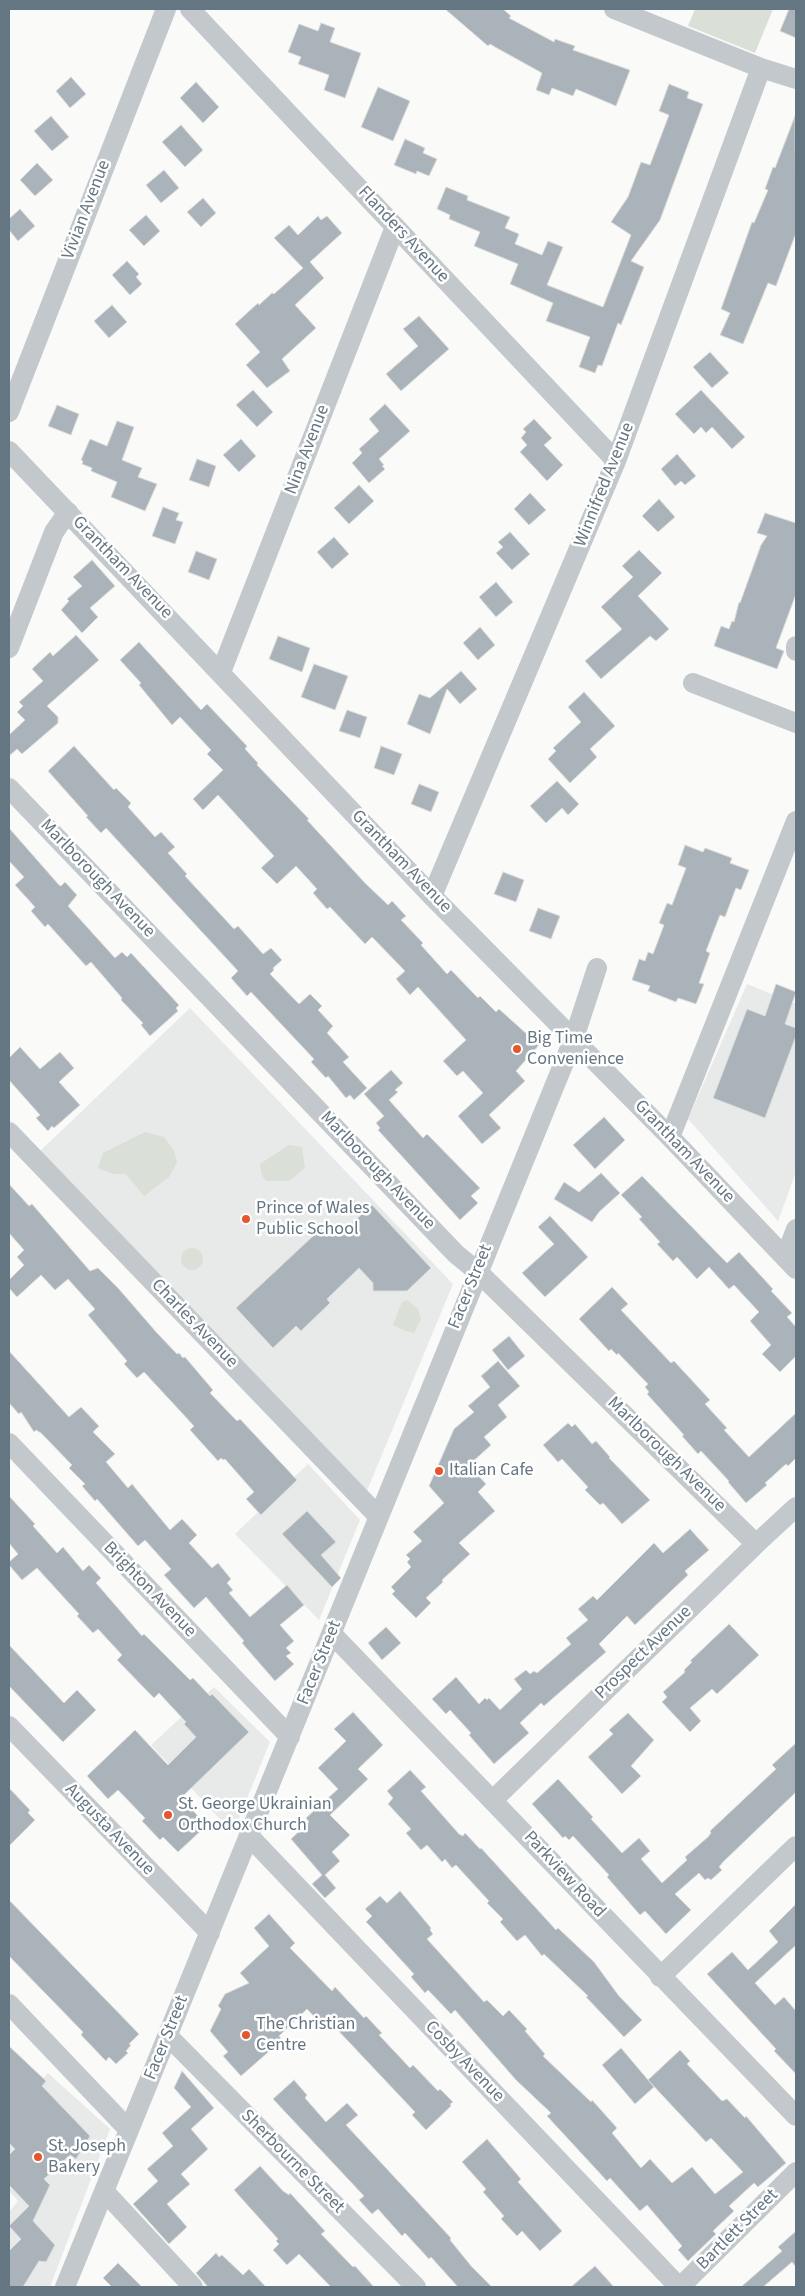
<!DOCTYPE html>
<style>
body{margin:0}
#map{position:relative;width:805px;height:2296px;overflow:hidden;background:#fafaf8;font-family:"Source Sans 3",sans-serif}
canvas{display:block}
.frame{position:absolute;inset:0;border:10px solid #657683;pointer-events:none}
</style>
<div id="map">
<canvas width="805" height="2296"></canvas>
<div class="frame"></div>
</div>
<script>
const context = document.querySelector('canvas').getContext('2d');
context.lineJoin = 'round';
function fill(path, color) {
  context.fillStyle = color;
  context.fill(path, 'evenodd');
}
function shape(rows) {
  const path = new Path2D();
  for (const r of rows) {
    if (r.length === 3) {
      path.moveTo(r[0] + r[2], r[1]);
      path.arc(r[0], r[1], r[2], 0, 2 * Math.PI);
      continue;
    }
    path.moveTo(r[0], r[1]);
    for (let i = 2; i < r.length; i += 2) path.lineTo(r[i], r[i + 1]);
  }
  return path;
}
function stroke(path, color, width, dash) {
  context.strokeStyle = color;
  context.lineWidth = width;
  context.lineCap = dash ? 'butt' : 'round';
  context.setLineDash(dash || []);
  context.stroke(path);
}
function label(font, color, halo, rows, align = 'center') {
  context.font = font + ' "Source Sans 3",sans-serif';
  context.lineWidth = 5;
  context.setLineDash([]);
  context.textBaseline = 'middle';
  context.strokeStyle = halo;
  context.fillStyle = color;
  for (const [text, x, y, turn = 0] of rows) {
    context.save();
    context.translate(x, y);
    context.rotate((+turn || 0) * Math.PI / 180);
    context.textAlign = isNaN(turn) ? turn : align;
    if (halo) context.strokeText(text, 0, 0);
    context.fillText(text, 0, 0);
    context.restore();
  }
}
fill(shape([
 [747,984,796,1004,796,1172,778,1221,688,1119],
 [190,1008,453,1284,366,1493,38,1153],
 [308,1464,360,1520,319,1620,235,1534],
 [214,1687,270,1742,233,1833,151,1745],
 [48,2073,110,2129,50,2287,9,2287,9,2212,18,2201,9,2191,9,2098,18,2105]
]), '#e8e9e9');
fill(shape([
 [695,9,773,9,755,53,688,26],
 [145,1132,164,1137,174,1151,177,1162,169,1177,144,1196,126,1174,112,1174,98,1168,103,1153],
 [289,1145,302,1147,305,1168,289,1181,266,1181,262,1176,260,1164],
 [192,1259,11],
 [407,1300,418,1309,421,1319,414,1333,405,1331,393,1325,402,1302]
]), '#dadfd7');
const building = shape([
 [445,9,503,9,511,16,509,18,554,42,555,39,575,46,573,50,630,70,616,106,576,89,573,96,552,88,549,95,536,90,542,73,495,47,490,44,488,46,445,9],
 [789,9,796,9,796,38,780,31,789,9],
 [321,23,335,28,330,42,361,53,345,98,324,90,329,75,298,64,301,57,288,52,299,24,318,31,321,23],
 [71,77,86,94,70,108,56,91,71,77],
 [196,82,219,107,203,123,180,98,196,82],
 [669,84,689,92,687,98,703,104,660,220,631,261,644,267,621,325,618,323,602,366,598,365,595,373,579,367,590,337,546,321,553,303,510,284,518,264,474,246,480,232,449,219,450,215,437,209,446,187,468,196,467,200,510,217,505,228,519,234,515,244,542,255,548,241,563,247,547,285,603,307,631,235,611,222,628,197,641,162,650,165,669,115,659,111,669,84],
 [378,87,410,101,393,141,361,127,378,87],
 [51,116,69,137,52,151,34,131,51,116],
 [795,116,796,233,776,286,768,283,743,344,720,335,730,313,721,309,752,222,754,223,768,190,765,189,773,167,775,168,795,116],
 [181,125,203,150,185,167,162,142,181,125],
 [405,139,425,148,423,153,437,159,429,176,417,171,416,174,394,165,405,139],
 [37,163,53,180,35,196,20,180,37,163],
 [164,170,179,188,161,203,146,185,164,170],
 [203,198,216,213,201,227,187,212,203,198],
 [20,209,35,226,18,241,9,230,9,219,20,209],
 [146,215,160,231,144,246,129,230,146,215],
 [318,216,321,220,327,216,342,233,310,262,324,278,295,305,316,328,282,359,290,371,267,388,246,365,260,352,235,324,258,303,259,305,272,293,274,294,303,268,274,238,289,225,298,235,318,216],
 [127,261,139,274,136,277,142,284,130,295,112,275,127,261],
 [112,305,127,322,109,338,94,321,112,305],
 [419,316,449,349,401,391,386,374,418,346,403,329,419,316],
 [710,352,729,373,712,388,693,367,710,352],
 [253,390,273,412,257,427,236,405,253,390],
 [701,390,745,437,732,449,712,427,706,433,701,427,694,434,675,414,701,390],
 [385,404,410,431,379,459,384,465,382,466,385,469,369,483,352,463,362,453,359,449,379,431,369,419,385,404],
 [57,405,79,414,71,435,48,426,57,405],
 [534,419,552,438,544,445,563,465,547,481,520,452,527,445,521,438,526,432,523,429,534,419],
 [117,421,134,427,122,460,142,468,138,477,157,484,145,511,111,497,117,482,91,471,92,468,82,464,83,461,81,460,90,439,107,446,117,421],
 [241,439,256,456,239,472,223,455,241,439],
 [677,454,696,476,685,485,681,481,675,486,661,469,677,454],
 [197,459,216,466,209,487,189,480,197,459],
 [359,485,374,501,349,524,334,508,359,485],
 [530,493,546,510,529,525,514,509,530,493],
 [659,499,675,517,658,532,642,516,659,499],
 [163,507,179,513,176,520,183,522,175,544,152,536,163,507],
 [765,513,796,523,796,594,776,648,784,651,777,669,714,646,721,626,729,629,732,621,734,622,739,602,740,603,761,545,767,536,757,533,765,513],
 [510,532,530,554,512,570,496,553,503,547,498,542,510,532],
 [334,537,349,554,332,569,317,552,334,537],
 [639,550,662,573,638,596,669,629,656,641,650,636,601,679,585,661,622,629,601,607,633,577,622,566,639,550],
 [196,551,217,559,209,580,188,572,196,551],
 [92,560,115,586,90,608,98,617,82,633,61,610,69,601,67,599,82,586,73,577,92,560],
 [496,582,513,602,496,617,479,597,496,582],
 [480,627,495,645,478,660,463,643,480,627],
 [76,635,99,660,47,706,58,717,58,723,22,754,17,749,9,756,9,735,25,720,17,712,23,706,19,702,43,681,32,669,50,652,53,656,76,635],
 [278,636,310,648,302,672,269,659,278,636],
 [139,642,201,710,207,704,247,746,245,749,258,763,257,765,309,819,307,820,365,883,388,905,392,901,406,916,401,920,423,943,421,945,447,974,451,970,478,998,480,996,496,1012,499,1009,539,1045,516,1071,525,1081,489,1115,501,1128,482,1144,458,1116,483,1093,463,1071,457,1076,443,1061,466,1040,418,987,410,995,396,979,405,971,372,937,365,944,330,907,327,909,313,893,317,889,296,866,277,884,261,868,274,856,218,795,203,810,193,799,223,770,207,754,211,750,180,717,172,725,139,685,141,683,120,660,139,642],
 [314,664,348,676,335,710,301,697,314,664],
 [461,671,477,689,460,704,447,689,430,734,407,724,419,694,430,698,461,671],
 [584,692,615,726,590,749,597,757,570,783,548,759,556,751,553,748,581,722,568,707,584,692],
 [347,710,367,717,360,738,339,731,347,710],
 [74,746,114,790,116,788,131,803,128,807,155,837,161,832,175,847,168,853,187,874,185,876,234,929,238,926,263,954,271,948,282,960,273,968,274,970,270,974,299,1004,310,994,322,1006,318,1010,333,1026,327,1033,349,1057,343,1062,367,1088,354,1100,350,1095,346,1098,328,1076,326,1078,311,1062,314,1059,251,992,247,996,231,978,238,971,106,828,101,833,86,817,88,816,48,771,74,746],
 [381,746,402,754,394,775,374,768,381,746],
 [557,781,579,804,568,815,562,808,546,823,530,806,557,781],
 [419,784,439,792,431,812,411,804,419,784],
 [9,828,59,885,61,886,65,882,77,895,68,906,115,958,122,952,127,957,131,953,179,1005,176,1008,178,1011,150,1036,141,1025,143,1023,121,1000,122,998,91,962,86,966,48,924,45,927,31,911,35,907,15,885,24,877,10,862,9,864,9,828],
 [685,845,703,852,705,848,732,858,730,863,749,870,741,890,736,888,725,917,720,915,706,951,710,953,699,983,704,984,696,1004,678,998,676,1002,648,991,650,986,632,980,639,959,645,961,648,952,653,954,664,925,659,923,667,903,672,905,686,868,678,865,685,845],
 [503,872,524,880,516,902,494,894,503,872],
 [538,908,560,916,551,939,529,931,538,908],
 [776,984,796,992,785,1024,796,1028,796,1036,765,1118,713,1098,747,1009,765,1016,776,984],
 [20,1047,40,1069,60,1052,74,1068,59,1082,80,1105,54,1128,52,1126,48,1131,36,1118,40,1115,9,1080,9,1058,20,1047],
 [391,1070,403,1083,395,1090,398,1092,389,1100,423,1138,427,1134,480,1188,471,1196,478,1203,460,1220,378,1130,380,1128,376,1123,384,1116,364,1094,391,1070],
 [604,1117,625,1140,595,1169,573,1145,604,1117],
 [601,1173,620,1193,599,1212,592,1222,554,1199,564,1182,579,1192,601,1173],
 [642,1176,727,1263,739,1252,773,1289,771,1291,792,1313,787,1317,796,1327,796,1356,780,1372,762,1354,771,1345,750,1321,759,1312,734,1285,729,1289,709,1267,697,1279,677,1257,673,1261,657,1244,660,1242,639,1219,642,1217,621,1195,642,1176],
 [9,1184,29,1206,32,1204,90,1271,98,1268,118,1288,157,1333,177,1354,179,1353,183,1358,185,1357,213,1390,210,1393,237,1421,240,1419,297,1480,261,1515,246,1499,254,1492,225,1459,223,1460,221,1458,218,1461,190,1430,194,1426,144,1372,137,1378,124,1364,127,1361,88,1315,95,1309,68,1279,55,1290,41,1275,17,1297,9,1288,9,1280,24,1265,17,1257,24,1250,9,1233,9,1184],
 [372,1205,431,1268,407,1291,373,1291,373,1283,359,1268,327,1299,330,1303,301,1331,296,1326,273,1348,236,1308,327,1223,339,1235,372,1205],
 [550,1216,588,1257,545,1297,522,1273,554,1244,538,1227,550,1216],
 [612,1287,628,1304,621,1310,671,1363,674,1361,710,1400,705,1404,727,1428,724,1430,749,1457,796,1413,796,1458,788,1466,786,1464,765,1483,767,1485,746,1503,728,1482,729,1481,701,1451,698,1454,682,1436,684,1435,647,1394,649,1392,645,1387,648,1384,618,1353,617,1355,611,1349,609,1351,579,1319,612,1287],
 [509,1336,525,1356,508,1370,492,1350,509,1336],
 [9,1351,69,1417,81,1407,99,1426,93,1432,115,1454,106,1462,128,1488,132,1484,170,1530,182,1519,197,1535,189,1543,212,1568,218,1563,231,1579,227,1583,233,1590,229,1593,250,1617,287,1585,304,1605,280,1625,294,1641,286,1648,291,1653,286,1656,294,1664,275,1681,242,1643,244,1641,206,1597,194,1608,164,1575,171,1569,145,1540,138,1546,97,1499,95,1501,82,1486,85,1484,69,1468,72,1465,41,1433,36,1430,34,1432,21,1412,19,1414,9,1403,9,1351],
 [498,1361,520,1386,498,1405,507,1417,484,1437,491,1445,469,1465,486,1484,478,1492,495,1511,459,1543,470,1554,442,1580,443,1582,426,1598,431,1603,416,1618,392,1594,395,1591,391,1587,411,1567,407,1562,410,1559,406,1555,422,1541,413,1532,444,1503,429,1486,454,1429,474,1412,468,1406,490,1387,481,1376,498,1361],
 [568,1423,572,1427,575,1424,592,1444,596,1441,610,1457,609,1458,650,1500,622,1524,603,1503,600,1505,585,1490,588,1487,562,1459,558,1462,543,1445,568,1423],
 [9,1496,35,1524,33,1526,57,1553,63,1547,83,1571,89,1565,101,1578,96,1583,142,1636,144,1634,190,1680,193,1678,210,1696,212,1694,249,1732,182,1797,206,1826,178,1852,163,1837,160,1840,142,1821,145,1818,118,1790,108,1799,87,1776,135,1730,168,1765,196,1737,184,1724,186,1722,159,1693,154,1698,117,1660,122,1655,98,1629,93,1633,77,1616,79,1614,37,1568,22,1580,9,1565,9,1562,18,1554,9,1543,9,1496],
 [307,1511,336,1542,321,1555,341,1578,332,1587,282,1534,307,1511],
 [690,1529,709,1550,685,1571,688,1575,635,1625,627,1616,599,1644,606,1652,544,1706,541,1703,520,1723,529,1733,494,1764,469,1735,471,1733,450,1710,446,1714,432,1699,456,1677,479,1704,485,1698,487,1700,489,1698,500,1710,522,1689,514,1679,526,1670,530,1674,534,1671,537,1673,571,1644,566,1638,588,1620,578,1609,593,1596,597,1600,654,1543,663,1553,690,1529],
 [729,1624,759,1655,717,1694,712,1689,690,1708,701,1721,690,1732,662,1702,667,1697,663,1692,685,1672,684,1670,692,1662,690,1661,729,1624],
 [386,1627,401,1643,382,1660,368,1643,386,1627],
 [9,1645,64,1703,77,1690,96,1710,63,1742,9,1686,9,1645],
 [353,1712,383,1745,358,1769,368,1779,330,1815,350,1835,332,1852,340,1861,325,1875,336,1888,325,1898,312,1884,322,1875,291,1839,309,1822,306,1818,338,1789,318,1768,346,1741,334,1729,353,1712],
 [628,1713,654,1740,631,1766,641,1776,622,1794,588,1757,613,1734,609,1730,628,1713],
 [796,1743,796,1792,723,1862,719,1867,722,1870,711,1880,708,1878,705,1880,699,1873,675,1894,691,1910,666,1934,645,1911,640,1915,607,1877,609,1875,573,1836,569,1840,565,1836,563,1838,532,1804,558,1779,593,1817,591,1819,622,1853,639,1838,650,1851,641,1859,662,1883,687,1860,685,1857,708,1837,711,1833,710,1831,776,1769,772,1765,796,1743],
 [410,1770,426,1787,421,1791,459,1834,463,1836,465,1833,480,1849,481,1848,556,1930,558,1928,594,1962,619,1996,642,2020,624,2037,586,1997,588,1996,544,1954,542,1956,525,1935,517,1941,500,1922,503,1919,487,1903,489,1901,456,1865,452,1868,445,1859,442,1862,427,1845,421,1850,406,1833,411,1829,388,1804,393,1798,387,1791,410,1770],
 [9,1788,30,1810,28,1813,35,1820,9,1846,9,1788],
 [400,1891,431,1928,430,1930,433,1934,427,1939,484,2002,487,2000,503,2016,509,2010,527,2029,525,2031,545,2054,543,2056,591,2102,592,2100,617,2128,612,2133,641,2168,650,2159,672,2183,692,2167,715,2194,743,2172,711,2138,706,2142,648,2080,680,2050,690,2061,687,2064,722,2101,727,2099,745,2118,746,2116,786,2163,758,2187,754,2183,729,2206,734,2211,713,2231,716,2234,688,2261,678,2250,682,2246,647,2205,640,2211,610,2178,607,2181,547,2116,551,2113,516,2080,455,2010,451,2014,428,1990,425,1993,411,1977,414,1974,370,1926,366,1922,372,1916,365,1909,380,1896,387,1903,400,1891],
 [9,1900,139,2034,129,2044,131,2045,126,2051,128,2053,116,2064,109,2057,106,2061,81,2035,83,2032,9,1956,9,1900],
 [796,1904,796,1945,755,1983,775,2005,784,1997,796,2011,796,2074,774,2051,776,2049,707,1974,732,1952,748,1970,778,1942,769,1931,796,1904],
 [269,1914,295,1943,290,1948,332,1991,335,1987,364,2018,366,2016,382,2033,379,2035,410,2068,413,2065,438,2091,440,2089,453,2102,450,2104,451,2106,426,2130,412,2115,415,2112,332,2024,326,2029,307,2009,279,2036,282,2040,241,2076,223,2056,228,2052,210,2031,221,2009,218,2006,225,1994,249,1983,240,1973,269,1946,254,1928,269,1914],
 [9,2046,46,2081,42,2086,90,2136,76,2159,70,2155,44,2179,50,2185,33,2221,55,2245,46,2262,39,2261,23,2287,9,2287,9,2251,21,2239,9,2226,29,2206,9,2185,9,2155,15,2149,9,2143,9,2046],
 [621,2048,654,2087,635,2104,602,2065,621,2048],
 [182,2071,214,2108,191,2129,208,2149,181,2174,190,2184,167,2204,187,2227,169,2244,133,2204,158,2181,147,2169,173,2146,162,2133,191,2107,174,2088,182,2071],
 [294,2080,307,2095,305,2098,326,2122,347,2103,358,2115,346,2125,451,2238,450,2240,472,2267,492,2287,458,2287,431,2257,429,2259,405,2233,402,2236,378,2209,372,2214,359,2200,364,2196,273,2099,294,2080],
 [487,2139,521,2179,518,2182,562,2231,540,2251,522,2231,517,2236,501,2219,504,2216,483,2192,486,2189,462,2162,487,2139],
 [260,2166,283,2191,289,2195,290,2193,325,2231,321,2234,353,2267,355,2266,374,2287,331,2287,299,2254,287,2265,273,2250,279,2244,276,2241,278,2239,234,2190,260,2166],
 [796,2231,796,2267,792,2262,763,2287,741,2287,782,2251,778,2247,796,2231],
 [216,2253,219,2257,222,2255,243,2275,249,2269,266,2287,208,2287,196,2273,216,2253],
 [118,2263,142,2287,112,2287,103,2278,118,2263],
 [595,2266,614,2287,571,2287,595,2266]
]);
fill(building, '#aab3b9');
stroke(building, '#dcdcda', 1);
stroke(shape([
 [190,9,616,461],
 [614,9,761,68,796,79],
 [9,412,166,9],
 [9,451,432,896,670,1137,796,1269],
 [796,646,796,651],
 [9,648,54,532,68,512],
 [221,672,395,227],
 [693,683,796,723],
 [9,788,456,1254,478,1272,756,1544],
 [432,896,616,461,761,68],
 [9,1132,378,1516],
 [670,1137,796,821],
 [785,1258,796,1229],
 [9,1443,290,1737],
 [332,1634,796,2116],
 [9,1726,210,1933],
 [493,1800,756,1544,796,1507],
 [249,1836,679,2287],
 [660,1977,796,1846],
 [9,2004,129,2130],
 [168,2036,416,2287],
 [105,2192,193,2287],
 [65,2287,574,1038,597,968],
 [680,2287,796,2172]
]), '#c3c8cc', 20);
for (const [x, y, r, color] of [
 [517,1049,5,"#e4572e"],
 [246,1219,5,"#e4572e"],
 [439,1471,5,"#e4572e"],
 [168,1815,5,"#e4572e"],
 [246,2035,5,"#e4572e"],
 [38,2157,5,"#e4572e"]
]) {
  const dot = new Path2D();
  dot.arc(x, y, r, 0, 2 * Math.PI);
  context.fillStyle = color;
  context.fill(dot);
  stroke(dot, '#fff', 2);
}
label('18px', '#657683', '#fff', [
 ["Vivian Avenue",87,210,-69],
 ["Flanders Avenue",403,235,47],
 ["Nina Avenue",308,450,-69],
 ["Winnifred Avenue",605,485,-68],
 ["Grantham Avenue",122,568,46],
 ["Grantham Avenue",401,862,46],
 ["Marlborough Avenue",97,879,46],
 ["Grantham Avenue",684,1152,46],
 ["Marlborough Avenue",377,1171,46],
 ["Facer Street",471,1287,-68],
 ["Charles Avenue",194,1324,46],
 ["Marlborough Avenue",666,1455,44],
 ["Brighton Avenue",149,1590,46],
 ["Prospect Avenue",644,1653,-44],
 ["Facer Street",320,1663,-68],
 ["Augusta Avenue",109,1830,46],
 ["Parkview Road",564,1875,47],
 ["Facer Street",167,2038,-68],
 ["Cosby Avenue",464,2062,46],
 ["Sherbourne Street",292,2162,45],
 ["Bartlett Street",738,2230,-45]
]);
label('18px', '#657683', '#fff', [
 ["Big Time",527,1039],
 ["Convenience",527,1060],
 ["Prince of Wales",256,1209],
 ["Public School",256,1230],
 ["Italian Cafe",449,1471],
 ["St. George Ukrainian",178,1805],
 ["Orthodox Church",178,1826],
 ["The Christian",256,2025],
 ["Centre",256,2046],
 ["St. Joseph",48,2147],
 ["Bakery",48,2168]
], 'left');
</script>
